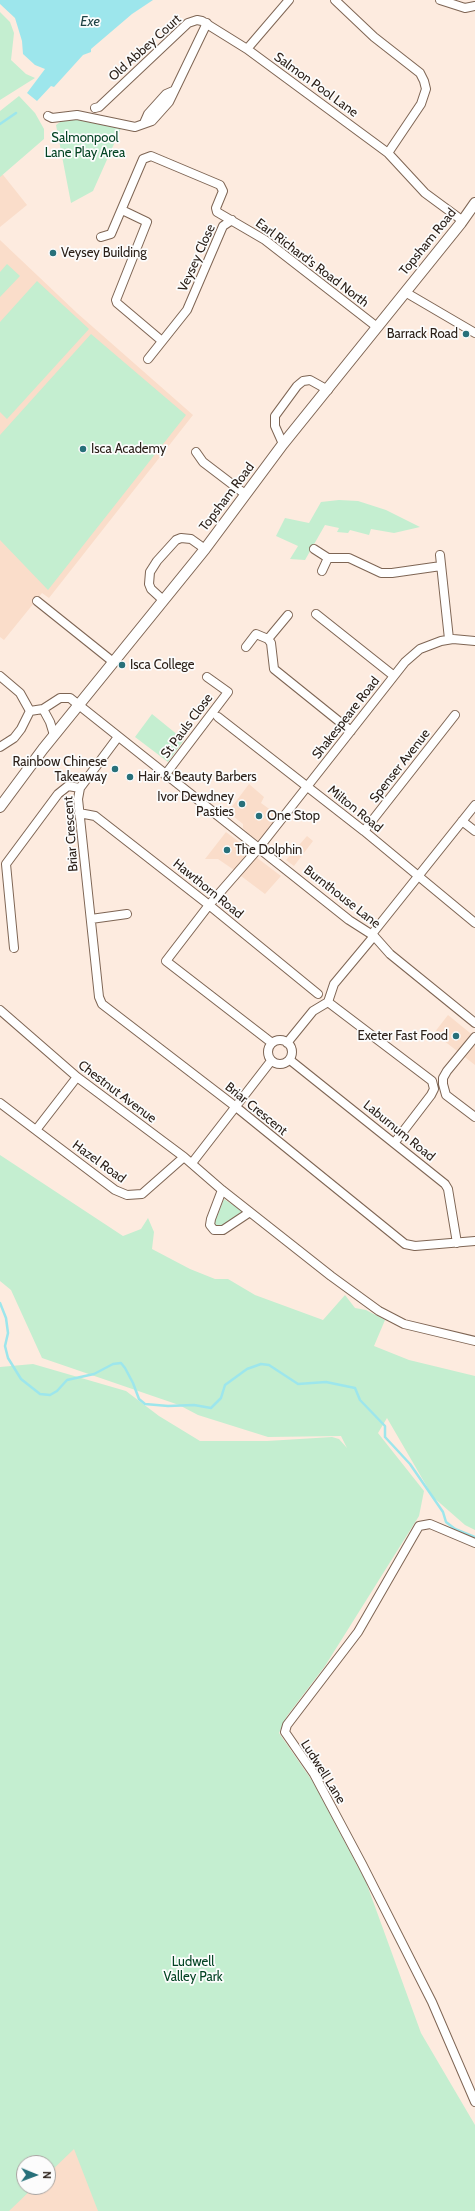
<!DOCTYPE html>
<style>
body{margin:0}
#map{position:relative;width:475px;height:2211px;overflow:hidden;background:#fdebdf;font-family:Cabin,sans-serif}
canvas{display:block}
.north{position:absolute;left:16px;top:2155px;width:40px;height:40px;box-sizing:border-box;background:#fcfcfc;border:1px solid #a8a4a1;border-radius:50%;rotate:91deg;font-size:11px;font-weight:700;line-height:16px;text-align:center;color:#2b2019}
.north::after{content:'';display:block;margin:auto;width:14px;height:18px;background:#27707a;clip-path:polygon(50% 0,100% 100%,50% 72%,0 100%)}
</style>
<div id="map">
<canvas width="475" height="2211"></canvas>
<div class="north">N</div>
</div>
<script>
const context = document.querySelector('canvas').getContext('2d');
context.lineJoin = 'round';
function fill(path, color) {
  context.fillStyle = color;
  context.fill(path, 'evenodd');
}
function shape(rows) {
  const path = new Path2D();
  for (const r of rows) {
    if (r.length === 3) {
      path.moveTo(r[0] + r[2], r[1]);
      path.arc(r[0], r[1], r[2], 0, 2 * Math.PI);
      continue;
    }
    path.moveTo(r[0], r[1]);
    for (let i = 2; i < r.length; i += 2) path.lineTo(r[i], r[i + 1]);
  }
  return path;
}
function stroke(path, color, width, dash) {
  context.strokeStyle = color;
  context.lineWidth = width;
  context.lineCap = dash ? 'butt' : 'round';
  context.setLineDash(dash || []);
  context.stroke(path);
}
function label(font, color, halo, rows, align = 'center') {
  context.font = font + ' Cabin,sans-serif';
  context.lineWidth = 3.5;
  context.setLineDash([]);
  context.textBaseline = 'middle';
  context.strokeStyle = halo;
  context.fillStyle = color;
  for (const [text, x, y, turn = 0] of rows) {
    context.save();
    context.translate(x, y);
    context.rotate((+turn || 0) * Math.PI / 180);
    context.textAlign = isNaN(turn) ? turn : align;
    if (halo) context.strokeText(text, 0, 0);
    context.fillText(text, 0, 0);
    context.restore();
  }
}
fill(shape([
 [0,171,27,205,0,227],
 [0,240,77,313,193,415,49,598,42,593,4,640,0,637],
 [249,784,264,797,261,803,279,816,259,841,250,835,243,828,243,824,228,812],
 [226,832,250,850,234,870,218,859,205,859],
 [307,836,313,841,294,866,286,860],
 [256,857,281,876,265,894,241,876],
 [448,1015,475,1037,475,1065,434,1033],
 [89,2132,118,2211,0,2211,0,2206,29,2187,48,2187,48,2170]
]), '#faddca');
fill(shape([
 [0,12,10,22,14,33,11,60,26,74,35,78,0,100],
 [19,96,35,113,44,129,44,139,0,177,0,111],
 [71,118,122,126,93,191,71,203,56,125,63,120],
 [7,264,20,276,0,297,0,272],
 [37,281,89,329,7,419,0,412,0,322],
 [91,334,186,415,48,590,0,540,0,435],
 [339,500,358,501,386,510,420,527,394,533,371,529,369,535,350,530,348,533,337,532,339,528,325,525,305,560,290,559,298,546,276,536,285,518,309,523,321,502],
 [152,714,184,740,168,762,135,737],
 [0,1155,123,1236,141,1229,148,1218,154,1232,152,1249,190,1269,215,1279,228,1279,255,1295,323,1320,345,1295,355,1308,366,1310,385,1320,374,1346,409,1360,475,1376,475,1530,465,1525,433,1497,387,1418,378,1433,424,1491,419,1516,325,1666,287,1716,279,1733,313,1782,366,1882,421,2033,475,2125,475,2211,98,2211,74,2149,48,2174,48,2163,24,2163,24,2187,34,2187,9,2211,0,2211,0,1367,33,1364,126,1391,159,1416,200,1441,267,1441,332,1437,339,1439,347,1448,341,1436,268,1437,198,1415,179,1405,42,1358,11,1290,0,1281],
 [224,1199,242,1211,223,1227,217,1227,214,1224]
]), '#c4eed0');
fill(shape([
 [0,0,153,0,132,14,91,49,91,52,83,55,54,87,51,86,37,101,27,93,45,69,35,65,23,54,22,41,15,18,0,4]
]), '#9de6ec');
stroke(shape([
 [0,124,16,113],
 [0,1303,6,1318,8,1333,5,1346,8,1358,21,1379,40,1394,50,1395,57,1391,67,1380,94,1374,113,1364,121,1363,125,1368,133,1383,139,1399,145,1404,168,1406,194,1405,211,1408,221,1398,225,1385,247,1369,261,1364,269,1365,298,1384,326,1382,355,1388,360,1400,385,1426,385,1437,410,1464,443,1512,446,1522,455,1529,475,1537]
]), '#9de6ec', 2.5);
const minor = shape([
 [335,0,374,37,420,73,424,81,426,89,421,104,388,153],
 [440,0,465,8,475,6],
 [247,49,289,0],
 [95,108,99,107,188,23,197,20,202,21,247,49,388,153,425,193,463,221],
 [48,116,52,118,77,115,135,127,152,121,169,102,207,23],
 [144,123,148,114,166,94,173,91],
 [122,210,147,222,116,300,117,303,162,341],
 [101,237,111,234,143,159,151,156,220,185,223,191,216,208,217,212,265,240,377,327],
 [405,292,475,333],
 [148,359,187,310,223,226,232,220],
 [283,444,275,426,275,416,297,386,303,381,310,380,328,390],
 [196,452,203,462,245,494],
 [314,549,328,558,349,558,381,573,392,573,441,566],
 [440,555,449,639],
 [322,571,328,558],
 [163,600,151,589,149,584,150,572,157,561,176,540,181,538,191,539,205,549],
 [37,601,112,661],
 [316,614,394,676],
 [268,639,288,615],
 [246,647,256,634,268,639,271,643,274,669,351,731],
 [0,676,20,693,30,711,43,709,60,698,70,698,349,920,374,936,390,954,475,1023],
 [43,709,50,722,54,735],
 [218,717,364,831,475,923],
 [118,737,80,788,78,799,99,997,102,1004,236,1107,405,1244,415,1246,475,1241],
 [0,747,14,738,21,729,30,711],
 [165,775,228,692,207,677],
 [79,813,95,816,209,905,318,994],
 [462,821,475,831],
 [364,831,455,715],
 [91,919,127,914],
 [372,934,475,805],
 [14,948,6,864,58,794,68,786,80,788],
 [328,1002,432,1081,434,1089,431,1095,395,1142],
 [0,1010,77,1077,184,1157,222,1190,331,1276,379,1311,404,1324,475,1341],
 [475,1037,447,1071,443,1078,443,1084,446,1095,475,1117],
 [280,1052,12],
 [272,1043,166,961,209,905,258,849,405,662,420,649,441,641,453,639,475,641],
 [287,1043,313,1011,328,1002,334,984,374,936],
 [290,1060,445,1184,448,1189,457,1243],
 [0,1103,115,1190,127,1195,142,1194,184,1157],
 [36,1130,77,1077],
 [192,1163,271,1061],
 [222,1190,211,1219,210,1225,214,1230,223,1230,250,1212],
 [475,1543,430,1524,419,1526,358,1632,287,1725,285,1732,314,1774,362,1864,432,2002,475,2102]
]);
const major = shape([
 [0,807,43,749,205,549,283,444,461,223,475,203]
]);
stroke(minor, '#7e6554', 10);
stroke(major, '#7e6554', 12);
stroke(minor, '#fff', 8);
stroke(major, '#fff', 10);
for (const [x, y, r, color] of [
 [53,253,4,"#27707a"],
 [466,334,4,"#27707a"],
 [83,449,4,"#27707a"],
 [122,665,4,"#27707a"],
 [115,769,4,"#27707a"],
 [130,777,4,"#27707a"],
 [242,804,4,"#27707a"],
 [259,816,4,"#27707a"],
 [227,850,4,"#27707a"],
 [456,1036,4,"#27707a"]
]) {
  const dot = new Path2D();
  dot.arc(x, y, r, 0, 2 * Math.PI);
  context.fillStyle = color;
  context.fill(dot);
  stroke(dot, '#fcfcfc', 1.5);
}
label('13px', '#2b2019', '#fcfcfc', [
 ["Old Abbey Court",145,48,-42],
 ["Salmon Pool Lane",316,85,36],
 ["Topsham Road",428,242,-51],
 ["Veysey Close",197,258,-66],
 ["Earl Richard's Road North",312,263,37],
 ["Topsham Road",227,497,-53],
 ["Shakespeare Road",346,718,-52],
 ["St Pauls Close",187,726,-53],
 ["Spenser Avenue",400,766,-52],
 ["Milton Road",355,809,39],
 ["Briar Crescent",71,834,-94],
 ["Hawthorn Road",208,889,39],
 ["Burnthouse Lane",342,897,38],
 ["Chestnut Avenue",117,1092,37],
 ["Briar Crescent",256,1109,39],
 ["Laburnum Road",399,1131,39],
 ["Hazel Road",99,1162,36],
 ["Ludwell Lane",323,1772,58]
]);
label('13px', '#034323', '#fcfcfc', [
 ["Salmonpool",85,138],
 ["Lane Play Area",85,153],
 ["Ludwell",193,1962],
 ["Valley Park",193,1977]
]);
label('13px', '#2b2019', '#fcfcfc', [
 ["Veysey Building",61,253],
 ["Barrack Road",458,334,"right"],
 ["Isca Academy",91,449],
 ["Isca College",130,665],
 ["Rainbow Chinese",107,762,"right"],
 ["Takeaway",107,777,"right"],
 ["Hair & Beauty Barbers",138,777],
 ["Ivor Dewdney",234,797,"right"],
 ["Pasties",234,812,"right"],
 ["One Stop",267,816],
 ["The Dolphin",235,850],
 ["Exeter Fast Food",448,1036,"right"]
], 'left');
label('italic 14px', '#1e4144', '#fcfcfc', [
 ["Exe",90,22]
]);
</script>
